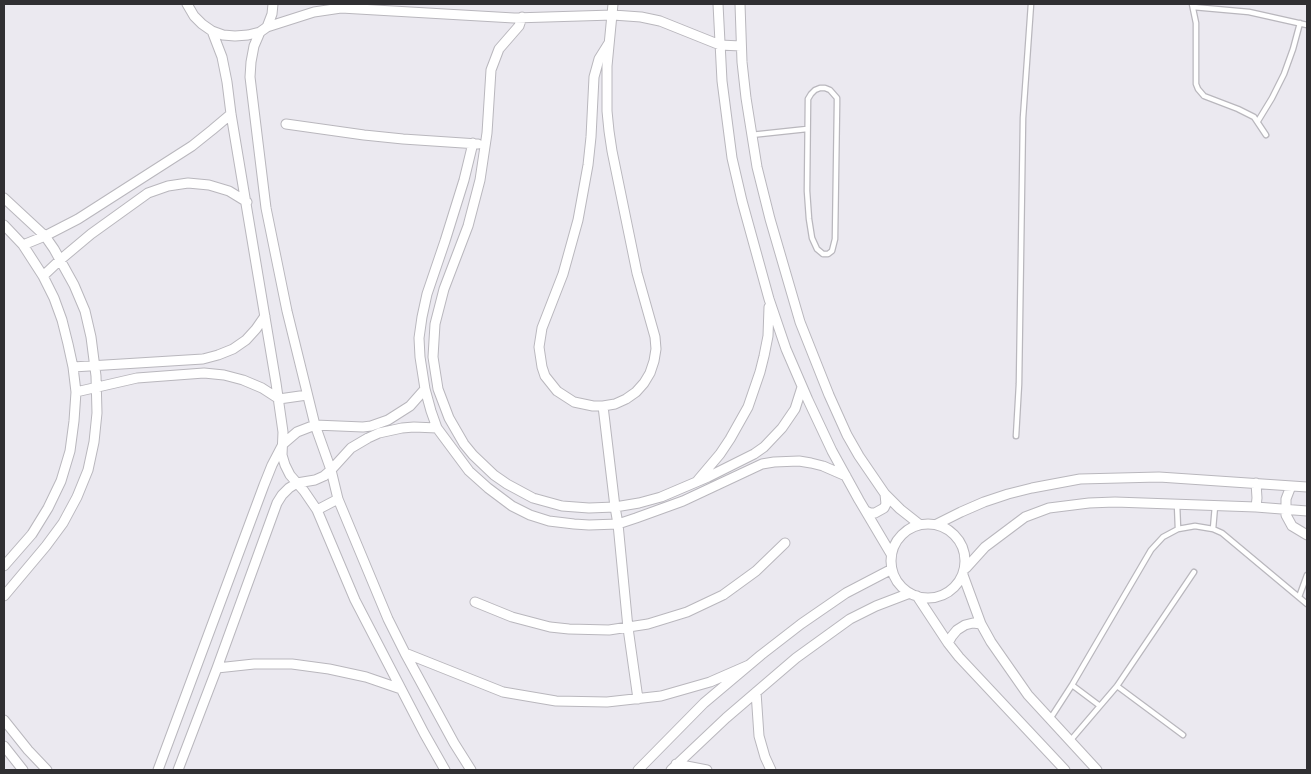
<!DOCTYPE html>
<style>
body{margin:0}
#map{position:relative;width:1311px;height:774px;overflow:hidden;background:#ebe9f0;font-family:"Public Sans",sans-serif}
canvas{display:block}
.frame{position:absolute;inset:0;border:5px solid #302f32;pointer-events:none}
</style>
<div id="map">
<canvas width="1311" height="774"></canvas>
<div class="frame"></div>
</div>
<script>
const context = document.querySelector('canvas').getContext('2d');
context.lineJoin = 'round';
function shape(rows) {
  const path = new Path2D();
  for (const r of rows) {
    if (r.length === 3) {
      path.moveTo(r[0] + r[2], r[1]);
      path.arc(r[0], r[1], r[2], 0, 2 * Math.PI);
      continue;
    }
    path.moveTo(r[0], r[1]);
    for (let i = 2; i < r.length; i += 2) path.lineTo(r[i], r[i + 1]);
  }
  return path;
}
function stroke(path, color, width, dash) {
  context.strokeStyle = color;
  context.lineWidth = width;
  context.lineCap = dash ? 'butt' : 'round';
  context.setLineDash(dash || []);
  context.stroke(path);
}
const service = shape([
 [1192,4,1196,23,1196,84,1198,89,1204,96,1238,109,1254,117,1266,135],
 [1193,7,1249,12,1307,25],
 [820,88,825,88,830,90,837,98,837,104,835,239,832,251,828,254,823,254,817,249,812,238,809,219,807,191,808,99,811,94,815,90,820,88],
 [1258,121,1272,98,1284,74,1293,49,1300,23],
 [751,135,807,129],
 [1016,436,1019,384,1023,118,1031,4],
 [1177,504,1178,529],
 [1213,529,1215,506],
 [1299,597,1307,575],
 [1072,685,1100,706],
 [1117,686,1183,735],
 [1050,719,1072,685,1151,550,1163,537,1178,529,1195,526,1213,529,1222,533,1307,604],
 [1070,741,1117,686,1194,572]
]);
const minor = shape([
 [187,4,194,16,202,24,212,31,223,35,235,36,248,35,260,32,267,27,314,12,341,8,514,18,613,15,641,17,660,21,720,45,741,46],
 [718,4,722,81,732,158,742,201,769,299,786,349,808,400,832,451,859,500,891,554],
 [740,4,742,62,746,98,757,167,770,219,800,322,829,395,847,435,859,456,885,494,900,509,919,524],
 [522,17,519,26,499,49,491,70,487,133,480,180,468,226,444,289,435,324,433,357,438,389,449,418,464,444,473,455,494,475,507,484,533,498,562,506,589,508,615,507,639,503,661,497,708,477,754,454,764,447,782,428,795,409,802,387],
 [267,27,272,14,273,4],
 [212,31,222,57,227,82,231,114,276,383,283,432,282,455,285,465,290,475,304,491,317,510,355,600,424,733,445,770],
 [260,32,254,46,251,62,250,77,266,208,287,311,315,425,331,470,338,499,388,619,405,653,454,743,471,770],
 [609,43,599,59,594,77,591,137,588,165,578,220,563,274,542,328,539,347,542,367,545,376,557,391,574,402,593,406,603,406,615,404,626,399,636,392,644,383,650,373,654,361,656,349,655,337,637,273,612,151,609,131,607,111,607,66,613,4],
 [286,124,364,135,403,139,478,144],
 [473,143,464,180,445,241,427,294,422,317,419,338,420,357,425,389,431,411,437,428,469,471,488,488,512,506,530,515,549,521,574,524,589,525,618,524,636,518,683,501,762,464,774,462,799,461,811,463,823,466,846,476],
 [4,198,45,236,54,249,74,285,85,311,91,337,96,376,97,413,94,442,88,470,77,497,63,523,46,546,4,596],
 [4,225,23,245,43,276,54,298,62,320,68,344,73,367,76,392,74,421,70,451,61,481,48,508,32,534,4,566],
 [23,245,45,236,78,219,192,146,212,130,231,114],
 [43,276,60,260,91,234,148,193,168,186,188,183,209,185,229,191,247,202],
 [73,367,203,359,218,355,233,349,246,340,256,329,265,316],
 [76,392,137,378,204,373,224,375,243,380,262,388,279,399,307,395],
 [603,406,615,507,618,524,628,628,638,699],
 [698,480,720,454,730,439,748,407,760,372,764,356,768,336,769,307],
 [1256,483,1257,498,1256,507],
 [1291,486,1286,499,1286,515,1292,526,1307,535],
 [317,510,338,499],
 [866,511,870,513,875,513,884,508,886,504,885,494],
 [928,561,37],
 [937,524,961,512,984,502,1008,494,1032,488,1080,479,1159,477,1307,487],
 [966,568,985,547,1025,517,1049,508,1089,503,1115,502,1256,507,1307,511],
 [963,575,981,624,991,642,1028,695,1097,770],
 [917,596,948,643,959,657,1065,770],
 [475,602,512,617,550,627,569,629,609,630,648,624,687,612,723,595,756,571,785,543],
 [948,643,952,636,957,630,965,625,973,623,981,624],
 [405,653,503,692,556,701,607,702,661,696,710,682,749,665],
 [217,668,254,664,292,664,329,669,366,677,401,689],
 [756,692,759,736,765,757,771,770],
 [4,720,28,750,47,770],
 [4,746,23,770],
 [676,764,707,770],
 [158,770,264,485,272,465,283,444,297,432,315,425,363,427,371,426,388,420,410,406,425,389],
 [178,770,217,668,277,503,282,495,289,488,297,483,315,480,324,476,331,470,351,448,368,438,379,433,402,428,414,427,437,428],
 [638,770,704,703,761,655,801,624,846,593,892,569],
 [671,770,726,718,796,658,850,619,876,606,910,593]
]);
stroke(service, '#b9b7bd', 7);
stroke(minor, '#b9b7bd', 11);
stroke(service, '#fff', 4.5);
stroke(minor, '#fff', 9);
</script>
